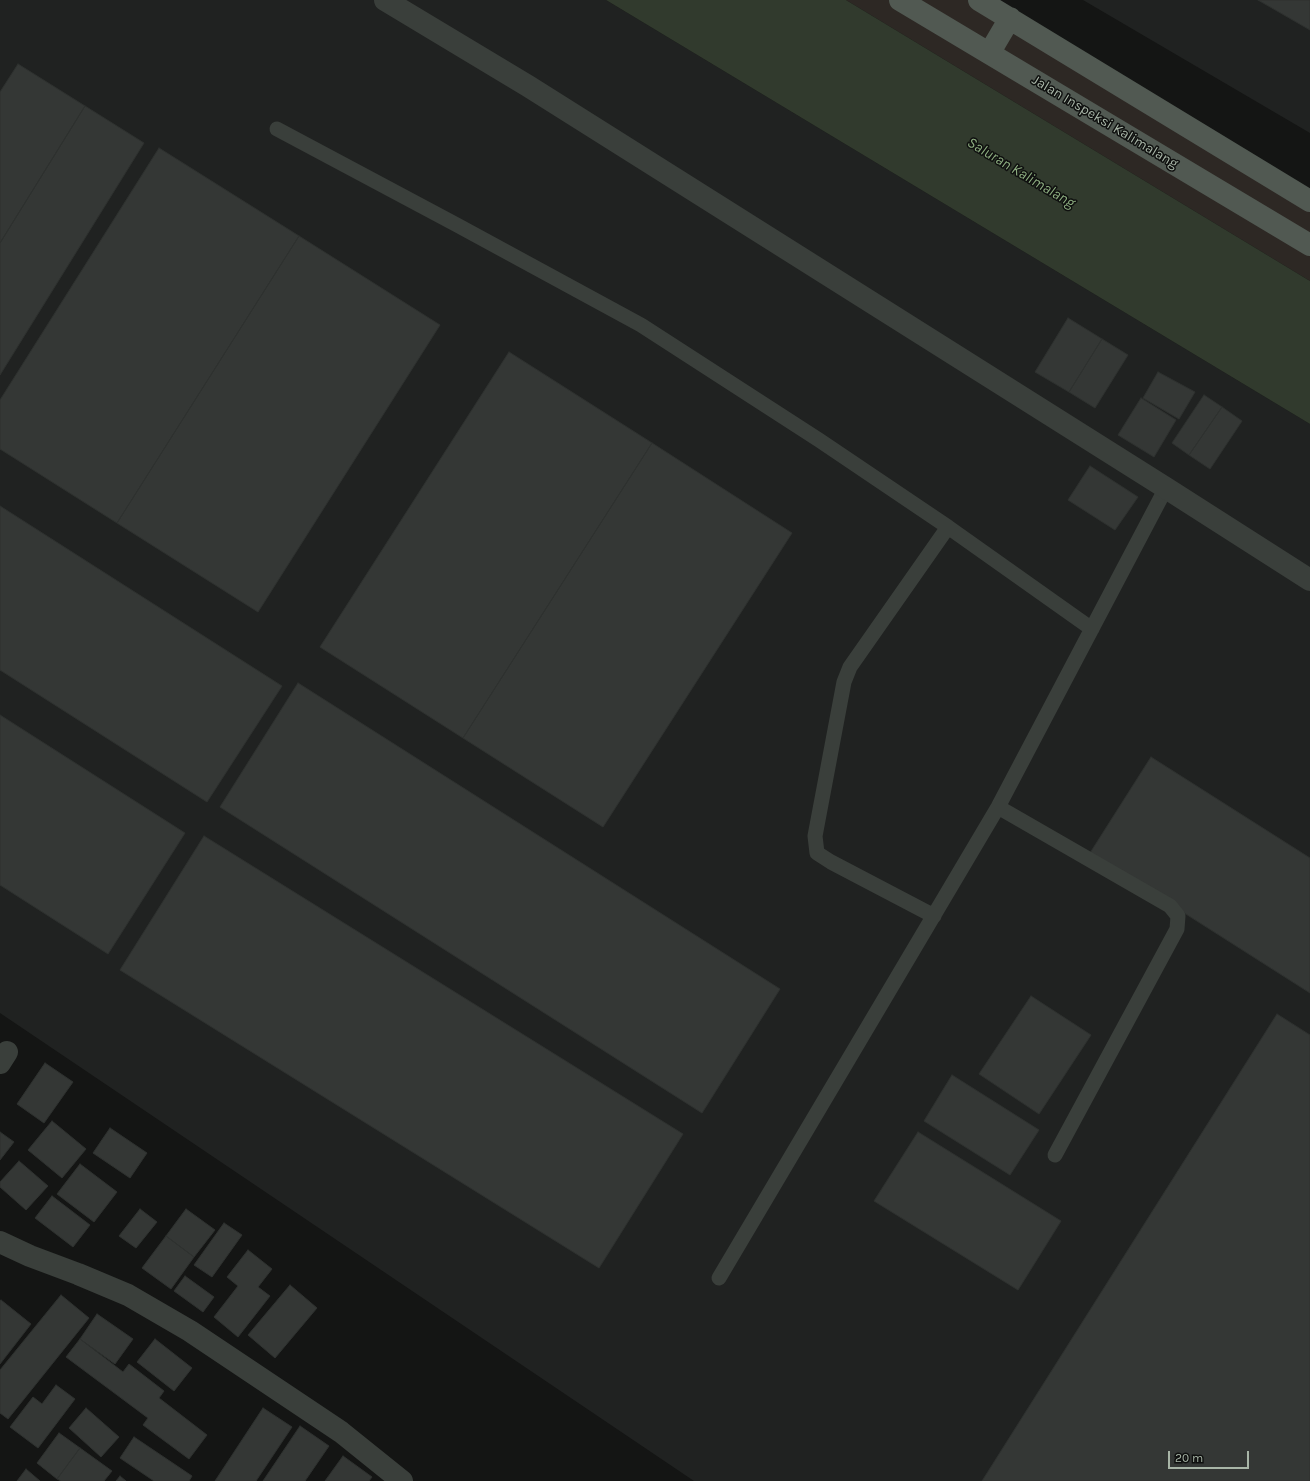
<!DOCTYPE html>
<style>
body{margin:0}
#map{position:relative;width:1310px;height:1481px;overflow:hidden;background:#141514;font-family:Karla,sans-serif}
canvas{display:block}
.scale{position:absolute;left:1168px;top:1451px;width:81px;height:18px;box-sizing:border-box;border:2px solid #a8b5a7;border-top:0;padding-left:5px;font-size:12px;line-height:14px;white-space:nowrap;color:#a8b5a7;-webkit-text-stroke:3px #0f100f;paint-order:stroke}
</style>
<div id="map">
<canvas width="1310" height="1481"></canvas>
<div class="scale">20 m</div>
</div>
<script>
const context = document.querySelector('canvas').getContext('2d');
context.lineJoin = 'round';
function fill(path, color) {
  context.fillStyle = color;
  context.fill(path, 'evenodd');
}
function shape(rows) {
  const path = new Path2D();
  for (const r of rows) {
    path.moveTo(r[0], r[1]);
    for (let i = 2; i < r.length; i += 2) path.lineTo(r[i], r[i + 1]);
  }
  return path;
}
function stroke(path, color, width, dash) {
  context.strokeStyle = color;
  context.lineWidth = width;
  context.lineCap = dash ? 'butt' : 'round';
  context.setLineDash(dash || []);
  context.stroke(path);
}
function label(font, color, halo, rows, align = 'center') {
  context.font = font + ' Karla,sans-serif';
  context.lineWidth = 3;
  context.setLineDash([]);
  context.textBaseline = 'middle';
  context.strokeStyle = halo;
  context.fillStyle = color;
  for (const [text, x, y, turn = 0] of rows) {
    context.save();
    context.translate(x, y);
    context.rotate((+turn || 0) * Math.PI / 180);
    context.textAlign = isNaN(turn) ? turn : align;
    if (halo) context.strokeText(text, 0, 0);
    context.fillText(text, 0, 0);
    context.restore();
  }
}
fill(shape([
 [0,0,606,0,1310,424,1310,1481,694,1481,0,1013],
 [1083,0,1310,0,1310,133]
]), '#202221');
fill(shape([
 [846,0,979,0,1310,201,1310,281]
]), '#2d2824');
fill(shape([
 [606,0,846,0,1310,281,1310,424]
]), '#313a2d');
const building = shape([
 [1258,0,1310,0,1310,30,1258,0],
 [18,64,85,106,0,243,0,92,18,64],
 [85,106,144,143,0,375,0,243,85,106],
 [159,148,299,236,117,523,0,449,0,400,159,148],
 [299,236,440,325,258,612,117,523,299,236],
 [1068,318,1102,339,1069,392,1035,372,1068,318],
 [1102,339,1128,355,1095,408,1069,392,1102,339],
 [509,352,652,443,463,738,320,647,509,352],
 [1158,372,1195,392,1179,419,1143,398,1158,372],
 [1204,395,1222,407,1189,455,1172,443,1204,395],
 [1141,398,1176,420,1154,457,1118,435,1141,398],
 [1222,407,1242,421,1210,469,1189,455,1222,407],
 [652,443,792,533,603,827,463,738,652,443],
 [1090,466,1138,497,1115,530,1068,500,1090,466],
 [0,506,282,686,207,802,0,670,0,506],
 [298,683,780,989,702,1113,220,807,298,683],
 [0,715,185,833,108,954,0,885,0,715],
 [1151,757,1310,858,1310,993,1090,853,1151,757],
 [204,836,683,1134,599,1268,120,970,204,836],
 [1031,996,1091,1035,1039,1114,979,1074,1031,996],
 [1277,1014,1310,1035,1310,1481,982,1481,1277,1014],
 [45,1063,73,1082,44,1123,17,1104,45,1063],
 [952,1075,1039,1130,1010,1175,924,1121,952,1075],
 [52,1121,86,1149,62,1178,28,1150,52,1121],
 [110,1128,147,1153,130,1178,93,1153,110,1128],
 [0,1132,14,1142,0,1160,0,1132],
 [918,1132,1061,1221,1018,1290,874,1201,918,1132],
 [19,1161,48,1186,26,1210,0,1187,0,1182,19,1161],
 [80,1164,117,1192,94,1222,57,1194,80,1164],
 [52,1196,90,1225,73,1247,35,1218,52,1196],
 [140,1209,157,1222,136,1248,119,1236,140,1209],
 [186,1209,215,1230,194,1257,166,1236,186,1209],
 [224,1223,242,1235,212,1277,194,1265,224,1223],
 [166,1236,194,1257,171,1289,142,1268,166,1236],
 [248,1250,272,1269,258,1287,270,1296,238,1337,214,1317,238,1286,227,1277,248,1250],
 [185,1276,214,1297,203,1312,174,1291,185,1276],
 [290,1285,317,1308,275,1358,248,1335,290,1285],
 [61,1295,89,1318,8,1419,0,1413,0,1370,61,1295],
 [1,1300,31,1324,0,1364,0,1301,1,1300],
 [97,1314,133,1339,115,1364,80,1339,97,1314],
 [80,1339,123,1372,129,1364,164,1391,159,1398,207,1435,189,1459,143,1425,148,1418,66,1357,80,1339],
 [155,1339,192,1368,174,1391,137,1362,155,1339],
 [56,1385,75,1399,38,1448,10,1427,33,1397,42,1404,56,1385],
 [86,1408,119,1437,101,1457,69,1428,86,1408],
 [263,1408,292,1427,256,1481,215,1481,263,1408],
 [300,1426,329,1446,305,1481,263,1481,300,1426],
 [59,1433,80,1448,57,1479,37,1463,59,1433],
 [134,1437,192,1476,189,1481,154,1481,120,1458,134,1437],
 [80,1448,112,1471,104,1481,61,1481,57,1479,80,1448],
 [343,1456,372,1477,369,1481,325,1481,343,1456],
 [26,1469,40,1481,17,1481,26,1469],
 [120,1476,126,1481,116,1481,120,1476]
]);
fill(building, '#343735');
stroke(building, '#2e312f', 1);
stroke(shape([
 [277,129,457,225,641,325,819,440,948,527,1092,629],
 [998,807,1170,906,1178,916,1177,929,1055,1155],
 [934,916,831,862,817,853,815,836,844,682,850,667,948,527],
 [719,1278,998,807,1166,488]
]), '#3a3f3b', 15);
stroke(shape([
 [385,0,528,86,1166,488,1310,580],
 [0,1063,7,1052],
 [0,1242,30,1256,78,1274,128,1295,190,1331,341,1432,402,1481]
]), '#3a3f3b', 22);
stroke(shape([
 [900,0,1310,245],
 [979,0,1310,201],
 [990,52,1010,18]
]), '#515952', 22);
label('14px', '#a8b5a7', '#0f100f', [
 ["Jalan Inspeksi Kalimalang",1105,122,31]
]);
label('italic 15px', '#8dad80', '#0f100f', [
 ["Saluran Kalimalang",1021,173,31]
]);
</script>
